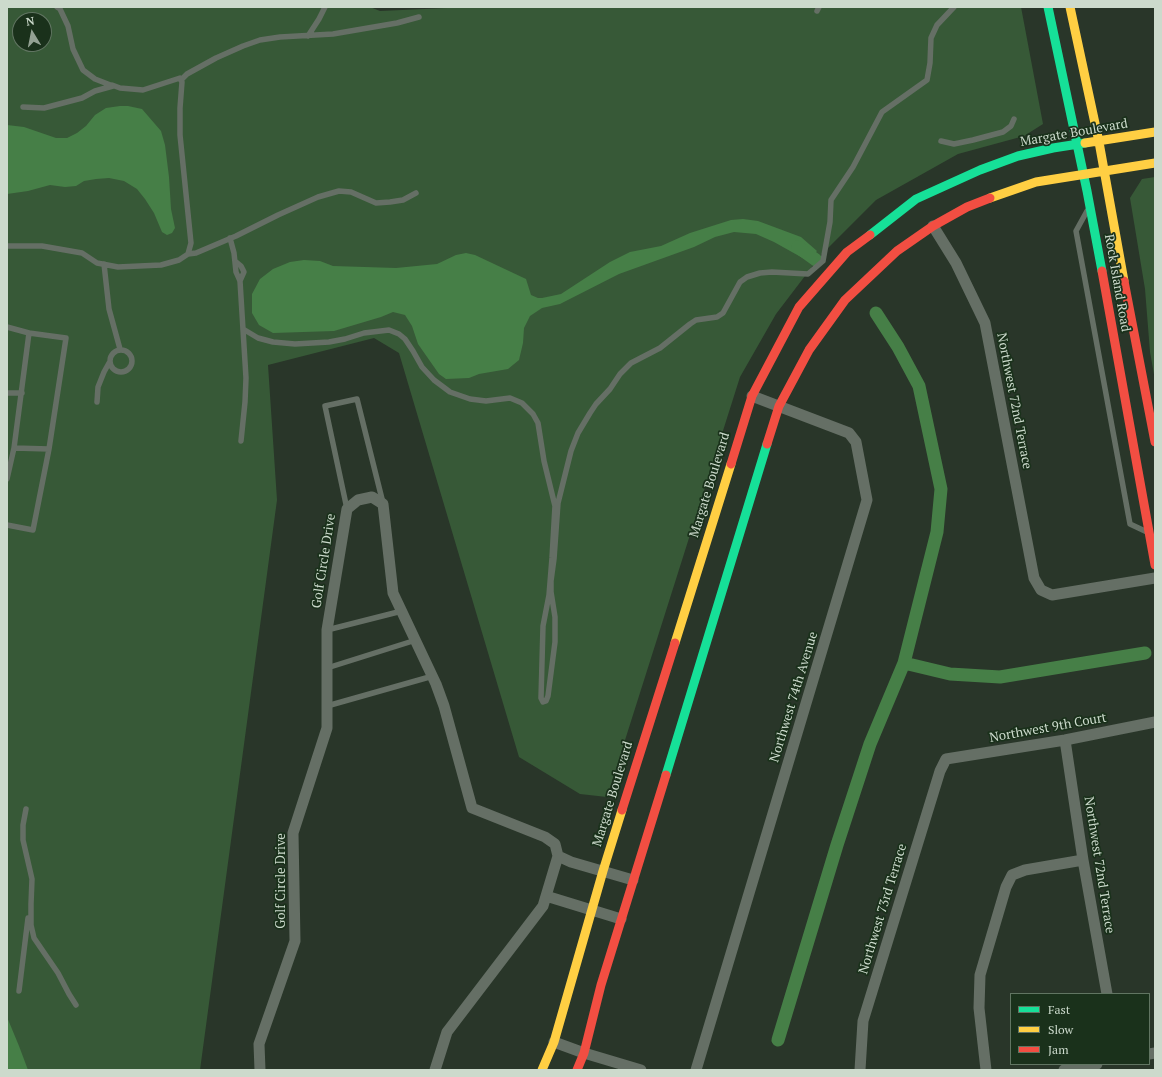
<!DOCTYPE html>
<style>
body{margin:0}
#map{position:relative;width:1162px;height:1077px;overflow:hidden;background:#293629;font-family:"PT Serif",serif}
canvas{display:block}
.frame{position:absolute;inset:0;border:8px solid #ccdacc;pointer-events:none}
.legend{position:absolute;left:1010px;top:993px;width:140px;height:72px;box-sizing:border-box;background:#1a311b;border:1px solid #617562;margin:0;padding:5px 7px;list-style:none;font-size:12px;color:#ccdacc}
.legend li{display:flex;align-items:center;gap:8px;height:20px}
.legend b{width:20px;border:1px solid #617562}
.north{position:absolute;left:12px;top:12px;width:40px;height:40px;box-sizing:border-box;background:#1a311b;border:1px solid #617562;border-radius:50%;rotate:350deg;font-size:11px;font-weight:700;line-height:16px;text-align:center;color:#ccdacc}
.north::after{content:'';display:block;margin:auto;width:14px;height:18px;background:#93a193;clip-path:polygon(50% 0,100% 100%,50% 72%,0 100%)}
</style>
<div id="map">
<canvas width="1162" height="1077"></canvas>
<div class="frame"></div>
<ul class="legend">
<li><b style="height:5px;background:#16e098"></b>Fast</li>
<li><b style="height:5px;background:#ffcf43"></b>Slow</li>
<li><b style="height:5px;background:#f24e42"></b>Jam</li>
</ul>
<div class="north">N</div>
</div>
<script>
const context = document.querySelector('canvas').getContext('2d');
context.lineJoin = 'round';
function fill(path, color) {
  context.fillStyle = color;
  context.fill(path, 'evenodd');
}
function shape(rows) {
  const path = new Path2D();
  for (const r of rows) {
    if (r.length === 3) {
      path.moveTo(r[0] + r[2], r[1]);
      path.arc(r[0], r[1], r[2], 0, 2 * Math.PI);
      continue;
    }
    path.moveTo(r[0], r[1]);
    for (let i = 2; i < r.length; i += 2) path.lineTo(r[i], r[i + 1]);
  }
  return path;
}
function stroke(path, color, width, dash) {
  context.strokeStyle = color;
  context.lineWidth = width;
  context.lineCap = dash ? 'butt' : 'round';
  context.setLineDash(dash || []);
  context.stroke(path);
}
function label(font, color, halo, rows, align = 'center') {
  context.font = font + ' "PT Serif",serif';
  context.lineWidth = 3.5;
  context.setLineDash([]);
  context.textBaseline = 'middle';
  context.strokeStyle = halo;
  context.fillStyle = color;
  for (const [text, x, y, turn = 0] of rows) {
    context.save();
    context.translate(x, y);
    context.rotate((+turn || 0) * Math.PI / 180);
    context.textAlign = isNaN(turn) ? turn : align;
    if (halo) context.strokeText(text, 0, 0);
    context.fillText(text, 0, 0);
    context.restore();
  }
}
fill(shape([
 [7,7,370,7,380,11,469,7,1021,7,1043,124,1024,136,958,154,876,200,821,255,776,314,740,377,607,797,580,794,519,757,399,353,374,338,268,365,277,500,200,1070,7,1070,8,580,7,580],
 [20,20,44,20,44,44,20,44],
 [1155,177,1155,380,1150,352,1145,289,1130,198,1142,179]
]), '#375937');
fill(shape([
 [120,106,128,106,142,109,161,131,165,145,169,177,171,209,175,228,172,233,167,235,162,232,154,213,145,199,137,189,124,181,109,178,96,179,84,181,76,186,65,187,50,185,28,191,7,194,7,125,24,127,56,138,67,138,77,133,86,126,95,115,106,108],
 [743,219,758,221,801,237,817,251,808,261,774,242,756,234,734,232,715,237,694,247,619,274,560,304,542,308,530,316,524,328,523,343,519,360,508,369,479,374,469,378,446,379,439,374,418,344,412,326,405,315,393,312,381,317,334,331,273,333,259,325,252,313,252,294,260,279,273,269,290,262,304,260,320,261,333,266,396,268,437,264,456,255,466,253,475,255,526,279,531,295,538,298,542,298,561,294,610,262,630,252,661,246,690,233,731,220],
 [7,1017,19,1046,28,1070,7,1070]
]), '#467f47');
stroke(shape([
 [798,247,816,260],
 [904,663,950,674,1000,677,1145,653],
 [778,1040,837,845,870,744,904,663,937,532,941,489,919,386,898,347,876,313]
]), '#467f47', 13);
stroke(shape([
 [817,11,819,7],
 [308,36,319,19,325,7],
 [181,80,187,74,216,58,243,46,260,40,280,37,333,34,397,23,419,17],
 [23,107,44,108,82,98,95,91,113,86,95,79,83,70,73,49,68,26,60,9,57,7],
 [941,141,954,144,973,140,1003,132,1011,126,1014,119],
 [1087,211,1076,231,1130,524,1147,532],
 [230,238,234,253,236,272,240,281,246,378,245,402,241,441],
 [7,246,42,246,82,253,97,263,118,267,161,265,179,260,188,254,191,243,180,135,180,108,182,82,180,78,143,90,120,88,112,85],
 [188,254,196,253,236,236,278,215,318,197,339,191,351,192,376,203,390,202,403,200,416,193],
 [235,261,241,266,244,272,240,281],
 [104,264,109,309,120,349],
 [7,327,29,333],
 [243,329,258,338,273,342,295,344,329,342,345,339,364,333,389,330,399,334,405,339,413,351,422,367,434,380,450,392,470,399,486,401,510,398,522,403,533,414,538,423,544,461,555,506,552,558,549,595,543,626,541,698,543,702,546,701,548,696,555,642,555,617,551,592,551,581,554,559,558,503,571,451,578,433,590,413,596,404,610,389,620,374,631,363,660,348,690,324,696,320,717,317,723,313,740,282,747,277,760,273,772,272,808,274,823,261,830,222,831,200,853,167,882,112,927,80,930,63,931,38,937,25,954,7],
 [121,361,11],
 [7,393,22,393],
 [97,402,98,387,104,372,109,363],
 [14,448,49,449],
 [7,479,14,448,29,333,66,338,49,449,33,530,7,525],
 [347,509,325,406,357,399,383,503],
 [327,630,402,611],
 [327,668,416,640],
 [327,706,433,676],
 [26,809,23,825,23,840,32,879,31,904,31,925,34,938,58,973,69,994,76,1005],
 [19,991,28,918]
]), '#656f65', 5.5);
stroke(shape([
 [933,226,956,263,985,323,1034,578,1041,590,1052,595,1155,578],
 [1065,740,1083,860,1107,994],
 [558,856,571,862,633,880],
 [546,896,621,919],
 [554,1042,584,1053,641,1070],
 [1149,1054,1155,1053],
 [260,1070,259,1044,295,941,293,833,327,728,327,630,347,509,358,500,372,497,383,504,393,593,436,684,444,706,472,808,545,837,555,844,558,856,543,906,447,1032,435,1070],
 [696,1070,867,500,856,442,849,433,752,396],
 [860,1070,863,1021,940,771,946,759,1065,740,1155,722],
 [986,1070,979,1008,980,975,1006,887,1012,875,1025,870,1083,860],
 [1064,1070,1097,1064]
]), '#656f65', 11);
stroke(shape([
 [1048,7,1087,191,1102,271],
 [870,235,916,199,980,170,1018,156,1053,148,1085,143],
 [666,775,767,444]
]), '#16e098', 9);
stroke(shape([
 [1070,7,1099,142,1124,281],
 [1085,143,1155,132],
 [990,198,1036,182,1155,163],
 [675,643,731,464],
 [542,1070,554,1042,603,871,622,810]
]), '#ffcf43', 9);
stroke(shape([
 [1102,271,1155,565],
 [1124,281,1155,442],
 [767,444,779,406,809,350,845,300,897,251,933,226,967,207,990,198],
 [731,464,752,396,799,307,847,252,870,235],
 [622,810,675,643],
 [577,1070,584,1053,601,985,666,775]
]), '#f24e42', 9);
label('13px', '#ccdacc', '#1a311b', [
 ["Margate Boulevard",1074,133,-10],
 ["Rock Island Road",1117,283,80],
 ["Northwest 72nd Terrace",1014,401,79],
 ["Margate Boulevard",710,485,-73],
 ["Golf Circle Drive",324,561,-81],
 ["Northwest 74th Avenue",794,697,-73],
 ["Northwest 9th Court",1048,728,-10],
 ["Margate Boulevard",613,794,-73],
 ["Northwest 72nd Terrace",1099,865,81],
 ["Golf Circle Drive",281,881,-90],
 ["Northwest 73rd Terrace",883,909,-73]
]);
</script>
